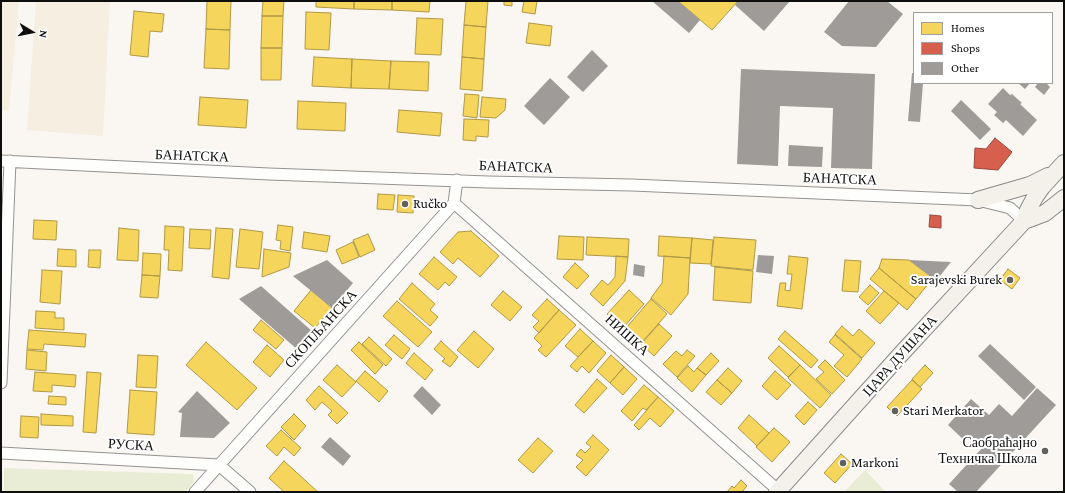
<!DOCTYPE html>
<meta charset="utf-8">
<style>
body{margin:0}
#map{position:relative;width:1065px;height:493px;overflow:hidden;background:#faf7f3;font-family:"Crimson Pro",serif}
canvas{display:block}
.frame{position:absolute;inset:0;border:2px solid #0e0e0e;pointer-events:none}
.legend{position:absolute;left:913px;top:12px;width:140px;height:72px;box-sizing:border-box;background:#fff;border:1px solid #9f9f9f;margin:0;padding:5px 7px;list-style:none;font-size:12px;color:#0e0e0e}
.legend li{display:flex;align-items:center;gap:8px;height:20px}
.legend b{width:20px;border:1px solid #9f9f9f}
.north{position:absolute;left:12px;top:12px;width:40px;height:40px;-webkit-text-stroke:3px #fff;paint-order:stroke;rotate:100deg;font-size:11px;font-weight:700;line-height:16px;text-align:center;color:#0e0e0e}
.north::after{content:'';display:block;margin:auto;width:14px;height:18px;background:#0e0e0e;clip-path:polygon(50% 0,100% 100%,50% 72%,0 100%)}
</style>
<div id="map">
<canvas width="1065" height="493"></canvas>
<div class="frame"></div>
<ul class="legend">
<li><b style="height:11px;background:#f6d55c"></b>Homes</li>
<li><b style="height:11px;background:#d6604d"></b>Shops</li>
<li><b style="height:11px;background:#9e9b98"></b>Other</li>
</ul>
<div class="north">N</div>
</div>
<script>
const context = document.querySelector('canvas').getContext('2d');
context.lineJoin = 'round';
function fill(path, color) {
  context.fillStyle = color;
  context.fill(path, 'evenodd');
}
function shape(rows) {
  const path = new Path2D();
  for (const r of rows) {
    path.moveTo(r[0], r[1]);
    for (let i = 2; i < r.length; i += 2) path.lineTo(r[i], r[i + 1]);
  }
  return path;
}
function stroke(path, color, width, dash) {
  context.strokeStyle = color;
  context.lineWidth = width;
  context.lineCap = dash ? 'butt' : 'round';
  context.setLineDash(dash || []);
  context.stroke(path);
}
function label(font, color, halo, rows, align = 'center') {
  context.font = font + ' "Crimson Pro",serif';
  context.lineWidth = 4;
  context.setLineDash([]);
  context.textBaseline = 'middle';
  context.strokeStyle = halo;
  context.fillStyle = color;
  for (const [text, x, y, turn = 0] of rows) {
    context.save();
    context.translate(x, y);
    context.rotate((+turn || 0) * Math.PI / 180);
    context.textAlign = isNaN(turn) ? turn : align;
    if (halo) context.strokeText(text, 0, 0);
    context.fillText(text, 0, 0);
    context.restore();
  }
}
fill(shape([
 [1,1,19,1,9,111,1,110],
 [36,1,110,1,103,136,27,130]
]), '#f5eee1');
fill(shape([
 [4,468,193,474,194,482,185,492,4,492],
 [865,470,883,489,884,492,844,492]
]), '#eaedd5');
const homes = shape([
 [207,1,231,1,230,30,206,29,207,1],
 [263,1,284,1,283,16,262,16,263,1],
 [316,1,354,1,354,9,316,7,316,1],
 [354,1,392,1,392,10,354,9,354,1],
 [392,1,430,1,429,12,392,10,392,1],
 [466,1,488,1,486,27,464,25,466,1],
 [504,1,512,1,512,6,504,5,504,1],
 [524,1,537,1,535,14,522,12,524,1],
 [678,1,738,1,712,30,678,1],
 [134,11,164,14,162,32,150,31,148,57,130,55,134,11],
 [306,12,331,13,329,50,305,49,306,12],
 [262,16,283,16,282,48,261,48,262,16],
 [417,18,443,19,441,55,415,54,417,18],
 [529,23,552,26,550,46,526,43,529,23],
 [464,25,486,27,484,59,462,57,464,25],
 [206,29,230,30,229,69,204,68,206,29],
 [261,48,282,48,281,80,261,80,261,48],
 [314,57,352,59,351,88,312,86,314,57],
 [462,57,484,59,482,91,460,89,462,57],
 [352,59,391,61,389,89,351,88,352,59],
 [391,61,429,62,428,91,389,89,391,61],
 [465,94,479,95,477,118,463,116,465,94],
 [200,97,248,100,246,128,198,125,200,97],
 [482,97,506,99,505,110,496,118,480,117,482,97],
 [298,101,346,103,345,131,297,129,298,101],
 [399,110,442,113,440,136,397,132,399,110],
 [464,119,489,120,488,137,476,136,476,141,463,140,464,119],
 [378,194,395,195,393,210,377,209,378,194],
 [398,195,414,196,413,213,397,212,398,195],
 [34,220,57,221,56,240,33,239,34,220],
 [278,225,293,227,290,251,280,249,281,241,276,240,278,225],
 [165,226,184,227,182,271,168,270,169,250,164,250,165,226],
 [119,228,139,230,138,261,117,260,119,228],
 [216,228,233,229,229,279,212,277,216,228],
 [190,229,211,230,210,249,189,248,190,229],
 [240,229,263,232,259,269,236,267,240,229],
 [471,231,499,256,480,277,458,258,453,264,440,252,458,232,471,231],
 [304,232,330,236,327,252,302,248,304,232],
 [368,234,375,250,360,257,353,240,368,234],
 [559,236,584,237,583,260,557,259,559,236],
 [659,236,692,238,690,258,658,256,659,236],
 [587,237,629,239,628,257,586,255,587,237],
 [714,237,756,240,753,270,711,266,714,237],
 [692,238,713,240,711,264,690,263,692,238],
 [353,242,359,257,342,264,336,250,353,242],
 [58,249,76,250,76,267,57,266,58,249],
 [264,249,291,253,289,267,262,277,264,249],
 [89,250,101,250,100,268,88,267,89,250],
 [143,253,161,254,160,276,142,275,143,253],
 [616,256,628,257,625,281,603,306,590,294,602,280,608,285,615,277,616,256],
 [664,256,690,258,688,294,671,315,651,298,662,283,664,256],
 [789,256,808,258,802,309,777,306,780,283,786,283,785,290,790,291,792,274,787,274,789,256],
 [434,257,457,277,449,286,445,282,438,290,419,274,434,257],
 [882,259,909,260,933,278,916,299,879,268,882,259],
 [845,260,861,261,858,292,842,291,845,260],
 [575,263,589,276,577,289,563,277,575,263],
 [715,267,753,271,751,303,713,300,715,267],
 [879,268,916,299,907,310,870,279,879,268],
 [1008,269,1020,278,1012,289,1000,280,1008,269],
 [42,270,62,271,60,304,40,302,42,270],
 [142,275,160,276,158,298,140,297,142,275],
 [412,283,435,304,430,310,438,317,430,326,399,299,412,283],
 [870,285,879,293,868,305,859,297,870,285],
 [311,290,332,308,315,328,294,311,311,290],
 [629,290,644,304,623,328,607,314,629,290],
 [503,291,522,307,510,321,491,305,503,291],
 [884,291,899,303,880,324,866,311,884,291],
 [547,299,559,310,539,333,533,327,539,321,532,315,547,299],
 [651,299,667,314,642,342,626,328,651,299],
 [397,301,432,332,418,347,383,316,397,301],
 [559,310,576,325,546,357,538,350,542,346,534,338,559,310],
 [36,311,55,312,55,318,64,318,64,330,35,328,36,311],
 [261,320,284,340,276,349,253,330,261,320],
 [659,324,672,336,654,356,641,344,659,324],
 [842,326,853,336,859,329,875,343,862,358,835,334,842,326],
 [580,329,593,341,578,357,565,346,580,329],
 [29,330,86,334,85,347,44,344,43,350,27,349,29,330],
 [474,331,494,349,478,368,457,350,474,331],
 [785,331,818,360,811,368,778,339,785,331],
 [394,335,410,349,402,359,385,345,394,335],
 [835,335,862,359,847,377,834,366,844,355,829,342,835,335],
 [369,337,392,359,386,366,362,344,369,337],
 [441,341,458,357,450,367,442,361,445,359,434,349,441,341],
 [593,341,606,353,589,373,582,366,577,372,570,366,593,341],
 [206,342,257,388,237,410,186,365,206,342],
 [359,342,383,365,375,374,351,350,359,342],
 [267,345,284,360,270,377,253,362,267,345],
 [779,346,800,365,788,377,768,358,779,346],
 [27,350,47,352,46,371,26,369,27,350],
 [687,350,695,356,677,377,663,364,676,351,682,356,687,350],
 [414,353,433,370,425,380,406,363,414,353],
 [711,353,719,361,706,375,697,368,711,353],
 [138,355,158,356,156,388,136,387,138,355],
 [611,355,624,367,610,383,597,371,611,355],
 [825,360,845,380,832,394,816,379,824,372,818,367,825,360],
 [337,365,356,382,342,397,323,380,337,365],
 [800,365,831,395,820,408,788,378,800,365],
 [925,365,933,373,920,387,912,379,925,365],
 [688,366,694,372,697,368,706,375,692,392,677,378,688,366],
 [624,367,637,379,623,395,610,383,624,367],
 [728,368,742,381,732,393,717,380,728,368],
 [365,371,388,391,379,402,356,381,365,371],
 [775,371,791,385,777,400,762,386,775,371],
 [35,372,76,375,75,387,52,385,52,392,33,391,35,372],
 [87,372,101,373,96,433,83,432,87,372],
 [597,379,607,388,584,413,575,405,597,379],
 [717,380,732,393,721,405,706,392,717,380],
 [912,380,922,389,897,416,887,407,912,380],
 [644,385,658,397,646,410,643,408,632,421,621,411,644,385],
 [319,386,348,413,337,424,328,415,332,411,322,402,315,410,306,400,319,386],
 [130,390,157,392,154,435,127,433,130,390],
 [49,396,66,397,66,405,48,404,49,396],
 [658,397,674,411,660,427,650,418,639,430,634,425,658,397],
 [808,402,817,410,804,425,795,416,808,402],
 [41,414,73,416,73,426,41,425,41,414],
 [294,414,306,426,294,440,281,427,294,414],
 [749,415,769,433,757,446,738,428,749,415],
 [21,416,39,417,38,438,20,437,21,416],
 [774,428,790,442,772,462,756,447,774,428],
 [281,430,301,448,294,456,284,447,277,456,266,446,281,430],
 [593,435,609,450,586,476,576,467,583,460,576,455,581,449,585,453,591,447,586,443,593,435],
 [538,438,553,451,533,473,518,460,538,438],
 [841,454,852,464,835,483,824,473,841,454],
 [284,461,318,492,284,492,269,478,284,461],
 [741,480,747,486,742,492,727,492,732,486,734,488,741,480]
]);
fill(homes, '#f6d55c');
stroke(homes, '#b09945', 1);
const shops = shape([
 [995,138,1012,152,998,170,974,168,975,148,986,149,995,138],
 [930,215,941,216,941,228,929,227,930,215]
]);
fill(shops, '#d6604d');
stroke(shops, '#9a473a', 1);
fill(shape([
 [652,1,678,1,700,20,689,33],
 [738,1,790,1,764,31,735,5],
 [849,1,887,1,903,14,876,47,842,46,824,32],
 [592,50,608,66,583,92,567,77],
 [741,69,875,74,872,169,831,168,833,108,780,106,778,166,737,164],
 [912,73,914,73,914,83,923,83,920,122,908,121],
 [550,78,570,97,544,125,524,106],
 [1018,83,1030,83,1025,89],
 [1038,83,1046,83,1050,87,1044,95,1035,87],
 [1003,88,1010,95,1012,94,1022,103,1020,104,1037,120,1023,136,1006,120,1003,123,994,115,997,112,988,104],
 [961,100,991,129,980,140,951,111],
 [789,145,823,147,822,167,788,166],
 [758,255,774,256,772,274,756,272],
 [327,260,353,283,332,308,293,276],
 [909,260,951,262,936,281],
 [634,264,645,266,644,277,633,275],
 [261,286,313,332,298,350,239,299],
 [990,344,1036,387,1024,400,978,356],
 [422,386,441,405,432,415,413,396],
 [1037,388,1056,405,976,492,958,492,949,484,983,447,971,436,965,441,948,425,971,399,989,415,999,404,1012,416],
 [197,391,230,423,214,438,180,437,182,413,178,412],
 [330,437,351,456,343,466,321,447]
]), '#9e9b98');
const street = shape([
 [1,161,269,174,488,182,632,185,978,200,1010,208,1024,221],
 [454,203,779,491],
 [1,383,10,161],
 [1,453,219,465,250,492],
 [195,492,454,203,457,180]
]);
const secondary = shape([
 [978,200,1030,185,1048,176],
 [1024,221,1045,213,1064,198],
 [777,492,901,354,1024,221,1028,210,1035,197,1042,187,1064,163]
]);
stroke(street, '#949391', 13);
stroke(secondary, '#8b8a88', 18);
stroke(street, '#fefefd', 11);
stroke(secondary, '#f4f0ea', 16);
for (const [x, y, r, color] of [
 [405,204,4,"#61605e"],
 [1010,280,4,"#61605e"],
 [895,411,4,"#61605e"],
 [1045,451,4,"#61605e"],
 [843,463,4,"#61605e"]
]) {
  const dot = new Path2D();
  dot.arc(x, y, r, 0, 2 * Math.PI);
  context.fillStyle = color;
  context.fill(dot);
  stroke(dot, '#fff', 1.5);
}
label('14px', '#0e0e0e', '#fff', [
 ["БАНАТСКА",192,156,2],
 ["БАНАТСКА",516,167,2],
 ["БАНАТСКА",840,179,2],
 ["СКОПЉАНСКА",321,329,-48],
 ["НИШКА",627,335,42],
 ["ЦАРА ДУШАНА",900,356,-48],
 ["РУСКА",131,445,3]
]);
label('14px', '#0e0e0e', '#fff', [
 ["Ručko",413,204],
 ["Sarajevski Burek",1002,280,"right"],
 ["Stari Merkator",903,411],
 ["Саобраћајно",1037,443,"right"],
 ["Техничка Школа",1037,459,"right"],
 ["Markoni",851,463]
], 'left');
</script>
